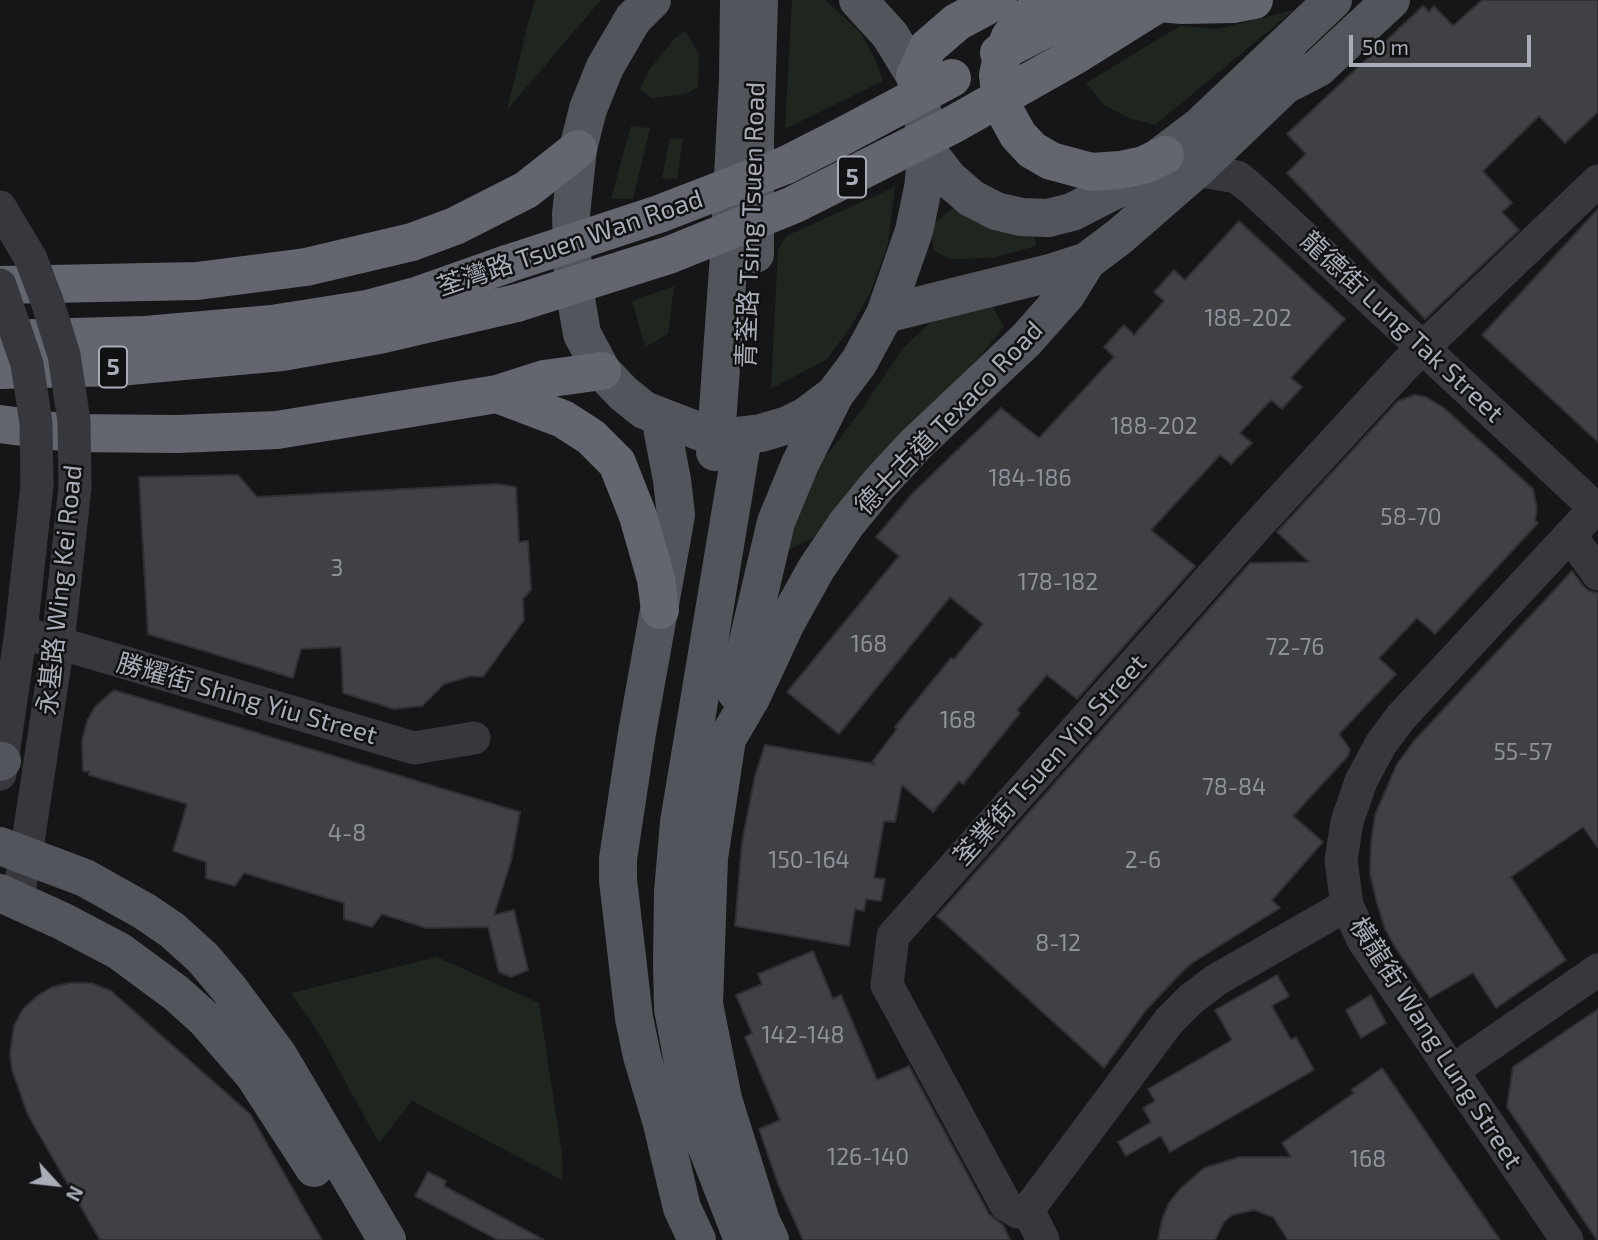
<!DOCTYPE html>
<meta charset="utf-8">
<style>
body{margin:0}
#map{position:relative;width:1598px;height:1240px;overflow:hidden;background:#161618;font-family:"Exo 2",sans-serif}
canvas{display:block}
.north{position:absolute;left:21px;top:1149px;width:70px;height:70px;-webkit-text-stroke:5px #111113;paint-order:stroke;rotate:117deg;font-size:19px;font-weight:700;line-height:28px;text-align:center;color:#a8adb8}
.north::after{content:'';display:block;margin:auto;width:24px;height:32px;background:#a8adb8;clip-path:polygon(50% 0,100% 100%,50% 72%,0 100%)}
.scale{position:absolute;left:1349px;top:35px;width:182px;height:32px;box-sizing:border-box;border:4px solid #a8adb8;border-top:0;padding-left:9px;font-size:21px;line-height:24px;white-space:nowrap;color:#a8adb8;-webkit-text-stroke:5px #111113;paint-order:stroke}
</style>
<div id="map">
<canvas width="1598" height="1240"></canvas>
<div class="north">N</div>
<div class="scale">50 m</div>
</div>
<script>
const context = document.querySelector('canvas').getContext('2d');
context.lineJoin = 'round';
function fill(path, color) {
  context.fillStyle = color;
  context.fill(path, 'evenodd');
}
function shape(rows) {
  const path = new Path2D();
  for (const r of rows) {
    path.moveTo(r[0], r[1]);
    for (let i = 2; i < r.length; i += 2) path.lineTo(r[i], r[i + 1]);
  }
  return path;
}
function stroke(path, color, width, dash) {
  context.strokeStyle = color;
  context.lineWidth = width;
  context.lineCap = dash ? 'butt' : 'round';
  context.setLineDash(dash || []);
  context.stroke(path);
}
function label(font, color, halo, rows, align = 'center') {
  context.font = font + ' "Exo 2","Noto Sans TC",sans-serif';
  context.lineWidth = 5;
  context.setLineDash([]);
  context.textBaseline = 'middle';
  context.strokeStyle = halo;
  context.fillStyle = color;
  for (const [text, x, y, turn = 0] of rows) {
    context.save();
    context.translate(x, y);
    context.rotate((+turn || 0) * Math.PI / 180);
    context.textAlign = isNaN(turn) ? turn : align;
    if (halo) context.strokeText(text, 0, 0);
    context.fillText(text, 0, 0);
    context.restore();
  }
}
fill(shape([
 [535,0,601,0,507,110,527,27],
 [792,0,825,0,860,32,875,59,883,81,785,129],
 [1294,10,1155,125,1129,118,1104,105,1086,83,1180,26,1218,29],
 [685,31,699,54,698,87,686,94,651,98,640,89,649,70,674,39],
 [631,126,650,128,633,199,611,199],
 [670,138,683,139,677,179,662,178],
 [895,187,888,244,870,293,850,328,827,359,771,389,778,250,786,236],
 [954,207,1034,227,1036,246,992,258,949,259,933,250,933,224],
 [674,286,668,334,645,347,632,301],
 [990,302,1004,327,982,354,864,477,816,536,785,552,808,480,861,410,904,347,930,323,951,313],
 [437,957,539,1003,562,1154,562,1180,412,1101,379,1143,320,1035,291,993]
]), '#1e261f');
const building = shape([
 [1482,0,1598,0,1598,112,1565,143,1539,116,1483,171,1512,203,1502,212,1519,230,1425,319,1287,173,1306,154,1287,134,1423,6,1429,12,1434,6,1453,26,1482,0],
 [1598,209,1598,442,1482,335,1598,209],
 [1239,221,1345,319,1291,378,1302,387,1282,409,1271,400,1240,433,1252,443,1231,464,1220,455,1151,530,1195,566,1077,699,1047,675,1017,710,1020,713,963,784,959,781,933,812,902,785,895,822,884,821,874,878,885,879,881,901,866,899,864,911,855,909,849,946,735,926,742,842,755,776,765,745,875,764,872,762,897,729,895,727,951,658,954,659,983,624,950,597,839,734,787,692,899,556,876,537,913,493,1001,408,1039,438,1114,357,1104,347,1124,325,1134,335,1164,301,1154,292,1174,270,1185,280,1239,221],
 [1415,395,1426,397,1444,408,1533,489,1537,509,1535,520,1538,523,1435,634,1417,618,1379,658,1396,674,1339,734,1350,749,1348,756,1293,816,1323,842,1272,900,1280,908,1192,963,1181,973,1146,1010,1104,1068,937,916,1250,563,1309,562,1277,532,1398,401,1415,395],
 [238,475,257,497,497,484,516,487,519,542,528,541,531,590,523,599,524,620,483,677,471,676,444,684,422,706,394,709,343,693,341,647,301,649,293,678,148,634,139,477,238,475],
 [1572,571,1583,586,1589,591,1598,593,1598,848,1583,827,1511,877,1566,960,1496,1008,1473,973,1430,998,1395,947,1385,929,1377,903,1370,874,1371,844,1375,815,1397,764,1414,741,1572,571],
 [114,690,520,812,511,861,494,915,514,910,528,970,511,977,499,972,488,927,426,928,382,914,372,927,344,919,344,903,244,873,235,886,206,878,206,862,173,851,187,804,89,775,89,772,83,771,82,741,87,721,95,707,114,690],
 [813,951,833,999,841,995,877,1080,909,1066,989,1214,1003,1225,1010,1240,803,1240,778,1184,759,1129,780,1120,745,1037,752,1033,736,995,762,984,758,974,813,951],
 [1277,975,1289,996,1272,1006,1291,1040,1296,1037,1314,1070,1170,1152,1161,1136,1126,1156,1118,1142,1151,1122,1143,1108,1155,1101,1148,1089,1232,1040,1215,1010,1277,975],
 [69,983,91,983,111,991,250,1114,322,1240,100,1240,28,1115,12,1070,10,1053,14,1026,23,1009,37,996,52,987,69,983],
 [1371,995,1386,1023,1361,1038,1346,1010,1371,995],
 [1598,1009,1598,1240,1597,1240,1507,1107,1513,1067,1598,1009],
 [1382,1068,1500,1240,1288,1240,1273,1217,1254,1210,1232,1215,1224,1222,1215,1240,1158,1240,1162,1220,1169,1203,1180,1189,1204,1168,1239,1157,1291,1157,1282,1143,1354,1093,1351,1090,1382,1068],
 [428,1172,446,1181,444,1186,544,1240,498,1240,415,1196,428,1172]
]);
fill(building, '#404145');
stroke(building, '#303034', 2);
stroke(shape([
 [1196,170,1237,177,1252,189,1595,508],
 [1570,535,1598,574],
 [21,632,414,748,474,738],
 [0,774,21,632,37,485],
 [17,901,26,855,58,643,75,487],
 [1452,1071,1598,970],
 [1028,1210,1018,1212,1006,1205,887,985,893,936,1255,528,1406,364,1598,181],
 [1043,1240,1028,1210,1169,1021,1191,999,1216,980,1347,905],
 [1567,1240,1363,940,1347,905,1341,860,1347,822,1361,781,1381,744,1401,717,1598,505]
]), '#37383d', 33);
stroke(shape([
 [652,0,633,19,605,67,588,109,578,149,571,214,573,281,582,334,602,371,623,393,644,410,701,432,728,437,761,433,788,425,806,416,834,395],
 [927,151,949,179,971,198,996,211,1021,217,1048,218,1072,212,1117,189,1199,127,1333,0],
 [755,254,755,139,759,0],
 [885,314,1050,273,1087,261],
 [660,417,672,480,676,515,637,733,618,859,618,880,634,1018,642,1056,662,1124,682,1208,697,1240],
 [741,449,679,822,673,892,672,963,673,1009,692,1109,743,1240],
 [736,692,776,522,800,464,835,394,859,362,885,314,914,231,923,188,927,151,922,109,915,76,890,35,858,0],
 [0,762,2,761],
 [0,846,85,878,144,911,172,930,203,958,230,990,278,1055,387,1240],
 [0,893,62,921,119,951,176,993,206,1020,253,1074,314,1168],
 [770,1240,761,1221,723,1099,704,1004,709,858,727,739,751,698,786,623,816,569,847,523,879,484,915,445,1026,340,1066,295,1087,261,1119,237,1196,170,1285,85,1318,68,1391,0]
]), '#53555c', 38);
stroke(shape([
 [1054,0,1041,6,1022,22,1010,37,1002,57,998,75,1000,93,1007,115,1018,135,1032,150,1051,161,1092,172,1120,170,1144,165,1165,155],
 [1126,0,1182,5,1233,4,1254,0],
 [1064,19,1097,0],
 [915,76,928,47,957,22,998,0],
 [786,165,845,135],
 [0,285,197,281,306,267,412,242,455,226,526,190,578,149],
 [0,339,145,335,272,324,367,309,419,295,507,264],
 [0,370,118,367,282,352,379,335,517,303],
 [497,394,563,419,591,437,617,463,638,516,656,579,660,610],
 [0,424,69,433,177,434,277,430,497,394,544,379,602,371]
]), '#63666e', 38);
stroke(shape([
 [0,207,31,259,47,301,64,355,74,421,75,487],
 [0,285,27,364,36,423,37,485]
]), '#37383d', 33);
stroke(shape([
 [715,452,729,255,738,79,739,0]
]), '#53555c', 38);
stroke(shape([
 [999,53,1064,19],
 [845,135,952,78],
 [507,264,659,214,786,165],
 [517,303,669,255,793,205,954,124,1076,55,1164,0]
]), '#63666e', 38);
label('23px', '#8e929b', null, [
 ["188-202",1248,318],
 ["188-202",1154,426],
 ["184-186",1030,478],
 ["58-70",1411,517],
 ["3",337,568],
 ["178-182",1058,582],
 ["168",869,644],
 ["72-76",1295,647],
 ["168",958,720],
 ["55-57",1523,752],
 ["78-84",1234,787],
 ["4-8",347,833],
 ["150-164",809,860],
 ["2-6",1143,860],
 ["8-12",1058,943],
 ["142-148",803,1035],
 ["126-140",868,1157],
 ["168",1368,1159]
]);
for (const [x, y, w] of [
 [852,177,28],
 [113,367,28]
]) {
  const box = new Path2D();
  box.roundRect(x - w / 2, y - 20.5, w, 41, 5);
  context.fillStyle = '#111113';
  context.fill(box);
  stroke(box, '#a8adb8', 2);
}
label('bold 24px', '#a8adb8', null, [
 ["5",852,177],
 ["5",113,367]
]);
label('26px', '#a8adb8', '#111113', [
 ["青荃路 Tsing Tsuen Road",751,225,-88],
 ["荃灣路 Tsuen Wan Road",570,243,-19],
 ["龍德街 Lung Tak Street",1402,327,43],
 ["德士古道 Texaco Road",949,418,-46],
 ["永基路 Wing Kei Road",60,590,-84],
 ["勝耀街 Shing Yiu Street",247,699,16],
 ["荃業街 Tsuen Yip Street",1050,760,-48],
 ["橫龍街 Wang Lung Street",1436,1043,57]
]);
</script>
